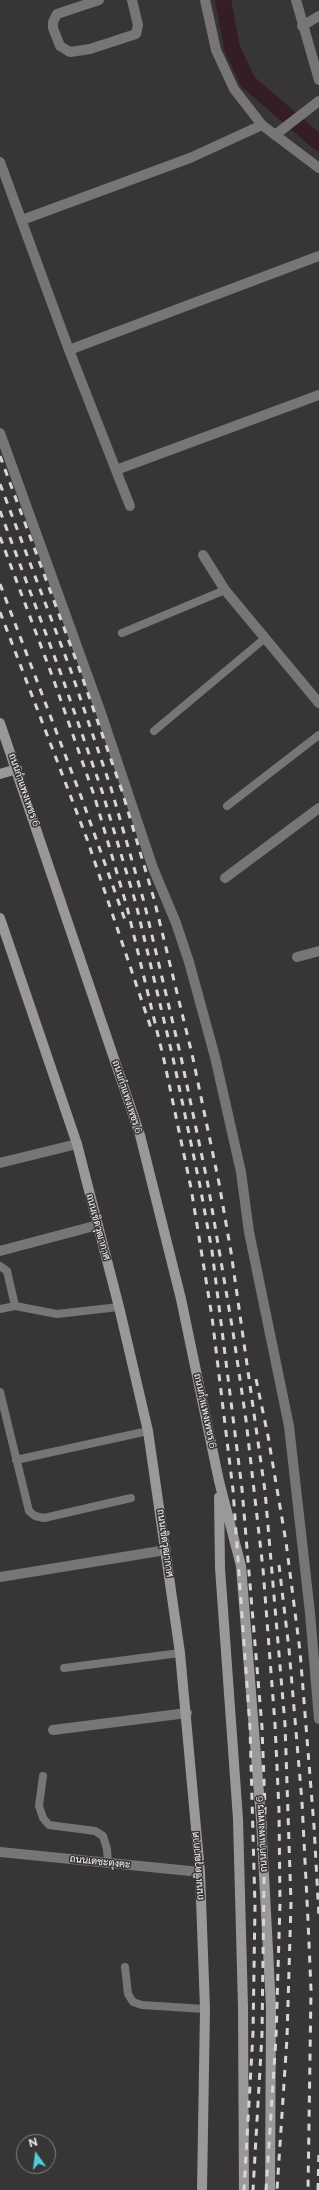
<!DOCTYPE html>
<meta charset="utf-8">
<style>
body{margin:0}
#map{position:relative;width:319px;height:2190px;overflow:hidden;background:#383536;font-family:Raleway,sans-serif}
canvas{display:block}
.north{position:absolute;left:16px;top:2134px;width:40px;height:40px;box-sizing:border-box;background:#383536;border:1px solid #848182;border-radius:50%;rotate:346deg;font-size:11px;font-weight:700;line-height:16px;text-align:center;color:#f6f4f5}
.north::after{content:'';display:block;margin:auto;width:14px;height:18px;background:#52ccd5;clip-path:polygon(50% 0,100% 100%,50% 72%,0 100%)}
</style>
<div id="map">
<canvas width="319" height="2190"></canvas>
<div class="north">N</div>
</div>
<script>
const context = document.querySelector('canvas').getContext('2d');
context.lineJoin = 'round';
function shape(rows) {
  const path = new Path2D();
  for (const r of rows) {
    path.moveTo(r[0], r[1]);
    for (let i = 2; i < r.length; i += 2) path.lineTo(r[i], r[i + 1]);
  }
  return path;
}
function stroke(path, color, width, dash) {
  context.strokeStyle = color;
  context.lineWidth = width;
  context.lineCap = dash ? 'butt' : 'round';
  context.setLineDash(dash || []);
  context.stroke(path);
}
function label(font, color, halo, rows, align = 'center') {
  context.font = font + ' Raleway,Sarabun,sans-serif';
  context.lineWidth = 3;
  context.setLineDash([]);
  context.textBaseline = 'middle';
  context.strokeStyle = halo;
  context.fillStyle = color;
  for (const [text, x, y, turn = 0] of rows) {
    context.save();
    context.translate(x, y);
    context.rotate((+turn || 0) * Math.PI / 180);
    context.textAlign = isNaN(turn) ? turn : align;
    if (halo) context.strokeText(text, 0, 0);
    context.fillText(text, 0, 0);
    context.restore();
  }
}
stroke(shape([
 [223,0,232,48,248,82,319,143]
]), '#341d27', 16);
stroke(shape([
 [122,633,225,590],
 [154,731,264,639],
 [227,806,319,735],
 [0,1266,7,1271,15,1306],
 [0,1309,15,1306,57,1314,119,1307],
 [0,1392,29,1511,35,1516,44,1518,131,1498],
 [16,1460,148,1431],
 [64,1668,180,1653],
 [43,1776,39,1806,43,1818,49,1825,95,1831,103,1836,107,1849,108,1863],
 [125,1967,128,1994,133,2002,142,2005,205,2009]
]), '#777575', 8);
stroke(shape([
 [99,0,57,14,53,22,53,28,60,46,70,52,90,49,136,34,138,25,132,0],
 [296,0,319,80],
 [302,26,319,16],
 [275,135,319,101],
 [0,162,69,350,130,506],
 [22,220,190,158,262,125],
 [69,350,319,256],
 [0,433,101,713,153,868,176,923,189,962,215,1057,241,1172,249,1232,289,1426,310,1613,319,1719],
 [116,470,319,395],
 [203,555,225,590,319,703],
 [225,878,319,808],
 [297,957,319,951],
 [0,1163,77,1144],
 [0,1251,98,1225],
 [0,1577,166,1550],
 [53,1730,187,1713]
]), '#777575', 10);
stroke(shape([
 [205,0,216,50,234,89,262,125,319,168],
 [0,1852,200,1872]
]), '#777575', 10);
stroke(shape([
 [0,723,140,1135,181,1299,219,1481,241,1566,261,1819,271,2007,270,2190],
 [0,774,17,769],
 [0,918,77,1144,119,1307,148,1431,180,1653,200,1872,205,2009,202,2190],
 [219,1497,220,1568,238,1819,243,2007,244,2190]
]), '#9b9899', 10);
stroke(shape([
 [0,456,79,668,122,791,154,899,192,1054,219,1183,231,1252,265,1491,285,1724,291,1903,287,2038,277,2190],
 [0,484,71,671,111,788,144,902,181,1057,208,1185,233,1332,246,1420,263,1569,275,1724,279,1810,280,1903,276,2038,266,2190],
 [0,511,61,674,102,791,136,904,173,1058,200,1186,212,1251,242,1489,262,1727,265,1807,262,2034,253,2190],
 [0,537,53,678,94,795,127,907,164,1060,191,1188,212,1317,233,1490,250,1727,255,1906,253,2033,244,2190],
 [0,584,82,799,126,923],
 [0,612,87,839,152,1031],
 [256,1379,268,1436,286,1542,300,1651,314,1826,319,1917],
 [279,1565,289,1649,302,1802,308,1920,311,1990,308,2190],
 [318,2190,319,2151]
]), '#d8d5d6', 3, [7, 7]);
label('10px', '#f6f4f5', '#383536', [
 ["ถนนกำแพงเพชร 6",24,790,71],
 ["ถนนกำแพงเพชร 6",127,1097,72],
 ["ถนนเชิดวุฒากาศ",98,1227,75],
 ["ถนนกำแพงเพชร 6",205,1411,78],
 ["ถนนเชิดวุฒากาศ",165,1543,82],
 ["ถนนกำแพงเพชร 6",262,1834,-93],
 ["ถนนเดชะตุงคะ",100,1862,6],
 ["ถนนเชิดวุฒากาศ",198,1866,-94]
]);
</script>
